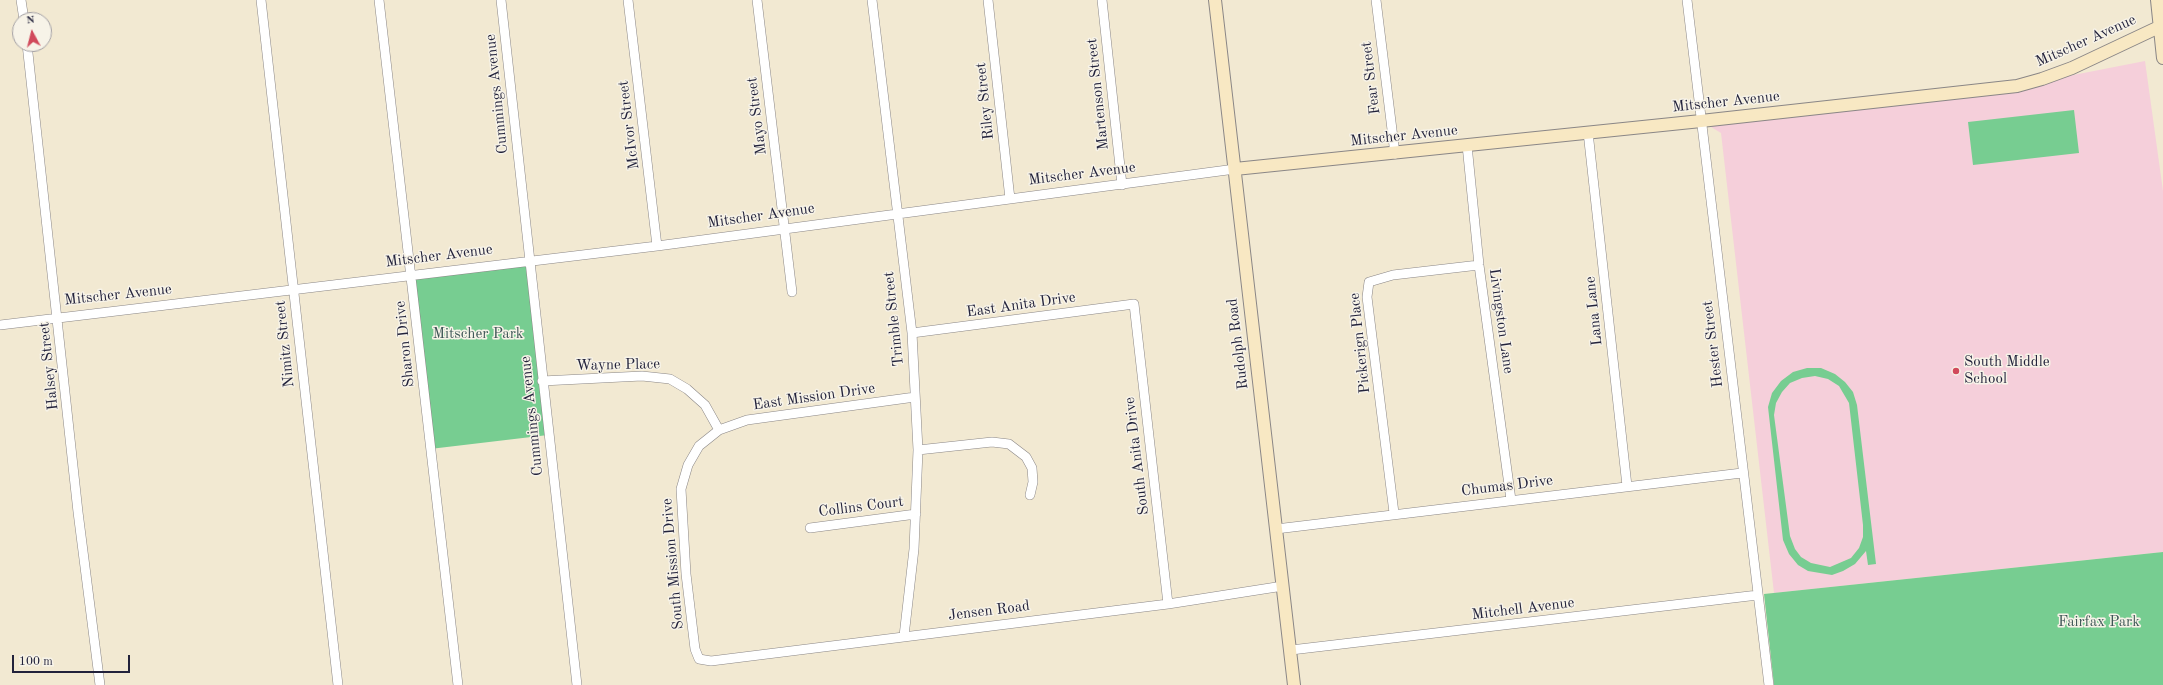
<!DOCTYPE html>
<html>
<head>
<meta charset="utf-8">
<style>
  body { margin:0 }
  #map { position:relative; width:2163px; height:685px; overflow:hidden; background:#f2e9d2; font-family:"Old Standard TT",serif }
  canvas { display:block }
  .north { position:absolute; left:12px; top:12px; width:40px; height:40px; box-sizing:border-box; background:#f7f3e8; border:1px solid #a29fa3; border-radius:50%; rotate:353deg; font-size:11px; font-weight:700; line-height:16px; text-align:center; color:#22223b }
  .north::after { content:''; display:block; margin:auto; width:14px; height:18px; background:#d1495b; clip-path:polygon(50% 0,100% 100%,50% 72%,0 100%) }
  .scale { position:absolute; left:12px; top:655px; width:118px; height:18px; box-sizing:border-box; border:2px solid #22223b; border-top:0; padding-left:5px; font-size:12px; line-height:14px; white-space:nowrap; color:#22223b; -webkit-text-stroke:3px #f7f3e8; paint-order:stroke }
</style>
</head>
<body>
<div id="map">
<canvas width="2163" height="685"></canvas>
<div class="north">N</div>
<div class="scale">100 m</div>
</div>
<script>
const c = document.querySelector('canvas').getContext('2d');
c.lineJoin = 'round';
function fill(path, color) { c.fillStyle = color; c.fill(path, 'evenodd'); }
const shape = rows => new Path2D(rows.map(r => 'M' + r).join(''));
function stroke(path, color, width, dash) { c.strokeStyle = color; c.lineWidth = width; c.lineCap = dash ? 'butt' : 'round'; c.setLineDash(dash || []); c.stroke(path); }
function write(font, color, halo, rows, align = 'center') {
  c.font = font + ' "Old Standard TT",serif'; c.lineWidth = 3; c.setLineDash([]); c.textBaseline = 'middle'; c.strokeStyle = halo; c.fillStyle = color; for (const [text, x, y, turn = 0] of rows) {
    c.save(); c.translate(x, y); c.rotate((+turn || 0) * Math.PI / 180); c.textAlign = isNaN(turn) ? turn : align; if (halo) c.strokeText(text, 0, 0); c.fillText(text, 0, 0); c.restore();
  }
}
const built = shape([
  [2145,61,2163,191,2163,552,1774,593,1721,133,1701,121,2017,86]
]);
const green = shape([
  [2074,110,2079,153,1973,165,1968,122],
  [530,261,548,435,430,449,412,276],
  [1807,368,1821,368,1835,374,1845,382,1853,392,1857,405,1876,564,1868,565,1866,551,1855,564,1843,571,1832,575,1808,571,1798,565,1789,554,1783,540,1768,407,1772,393,1781,381,1793,372],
  [1815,376,1828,379,1839,386,1849,403,1863,525,1863,537,1859,548,1851,558,1830,567,1811,563,1801,557,1795,549,1790,536,1774,415,1776,403,1782,392,1790,383,1802,378],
  [2163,552,2163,685,1774,685,1764,594]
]);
const street = shape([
  [21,0,24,20],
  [261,0,338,685],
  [379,0,458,685],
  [501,0,577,685],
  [628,0,657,246],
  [757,0,792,292],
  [872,0,912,333,918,450,914,549,904,636],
  [988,0,1010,199],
  [1102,0,1122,185],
  [1376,0,1395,154],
  [1687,0,1769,685],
  [27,44,78,512,100,685],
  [1588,132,1627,486],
  [1467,145,1479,265,1511,500],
  [0,325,657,246,1235,169],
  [912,333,1134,304,1168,604],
  [542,381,642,376,670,379,687,389,705,405,719,430],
  [915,397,747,420,719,430,699,446,688,465,681,489,686,574,695,649,699,659,711,661,1168,604,1283,586],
  [918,450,992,442,1009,444,1026,457,1032,468,1033,482,1030,495],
  [1394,513,1367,297,1369,282,1393,275,1479,265],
  [810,528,916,514],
  [1276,529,1742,473],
  [1291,650,1758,595]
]);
const secondary = shape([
  [1215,0,1294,685],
  [2157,0,2163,58],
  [1235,169,1701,121,2017,86,2042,79,2072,68,2159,27]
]);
const markers = [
  [1956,371,4,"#d1495b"]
];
const streetNames = [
  ["Mitscher Avenue",2086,41,-24],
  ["Fear Street",1371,78,-97],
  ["Cummings Avenue",497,94,-96],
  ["Martenson Street",1098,94,-96],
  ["Riley Street",985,101,-96],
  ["Mitscher Avenue",1726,102,-6],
  ["Mayo Street",757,116,-97],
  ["McIvor Street",629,125,-97],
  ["Mitscher Avenue",1404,136,-6],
  ["Mitscher Avenue",1082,174,-7],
  ["Mitscher Avenue",761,216,-8],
  ["Mitscher Avenue",439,256,-7],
  ["Mitscher Avenue",118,295,-6],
  ["East Anita Drive",1021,305,-8],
  ["Lana Lane",1594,311,-96],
  ["Trimble Street",894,319,-96],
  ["Livingston Lane",1501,321,82],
  ["Pickerign Place",1360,343,-96],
  ["Nimitz Street",285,344,-96],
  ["Sharon Drive",405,344,-96],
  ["Rudolph Road",1238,344,-97],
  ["Hester Street",1713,344,-97],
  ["Wayne Place",618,365,-1],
  ["Halsey Street",49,366,-96],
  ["East Mission Drive",814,397,-8],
  ["Cummings Avenue",532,416,-96],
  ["South Anita Drive",1137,456,-97],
  ["Chumas Drive",1507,486,-7],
  ["Collins Court",861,507,-7],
  ["South Mission Drive",673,564,-95],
  ["Mitchell Avenue",1523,609,-7],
  ["Jensen Road",989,611,-7]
];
const parkNames = [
  ["Mitscher Park",478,334],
  ["Fairfax Park",2099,622]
];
const poiNames = [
  ["South Middle",1964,362],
  ["School",1964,379]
];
fill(built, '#f5cfda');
fill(green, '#77cd91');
stroke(street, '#8a8686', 10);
stroke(secondary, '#8a8686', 14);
stroke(street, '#fff', 9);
stroke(secondary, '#f8e8c3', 12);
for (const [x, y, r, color] of markers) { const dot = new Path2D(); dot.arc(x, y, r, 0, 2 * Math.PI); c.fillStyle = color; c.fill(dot); stroke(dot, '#f7f3e8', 1.5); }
write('15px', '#22223b', '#f7f3e8', streetNames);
write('15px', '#3c5555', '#f7f3e8', parkNames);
write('15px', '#22223b', '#f7f3e8', poiNames, 'left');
</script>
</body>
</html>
